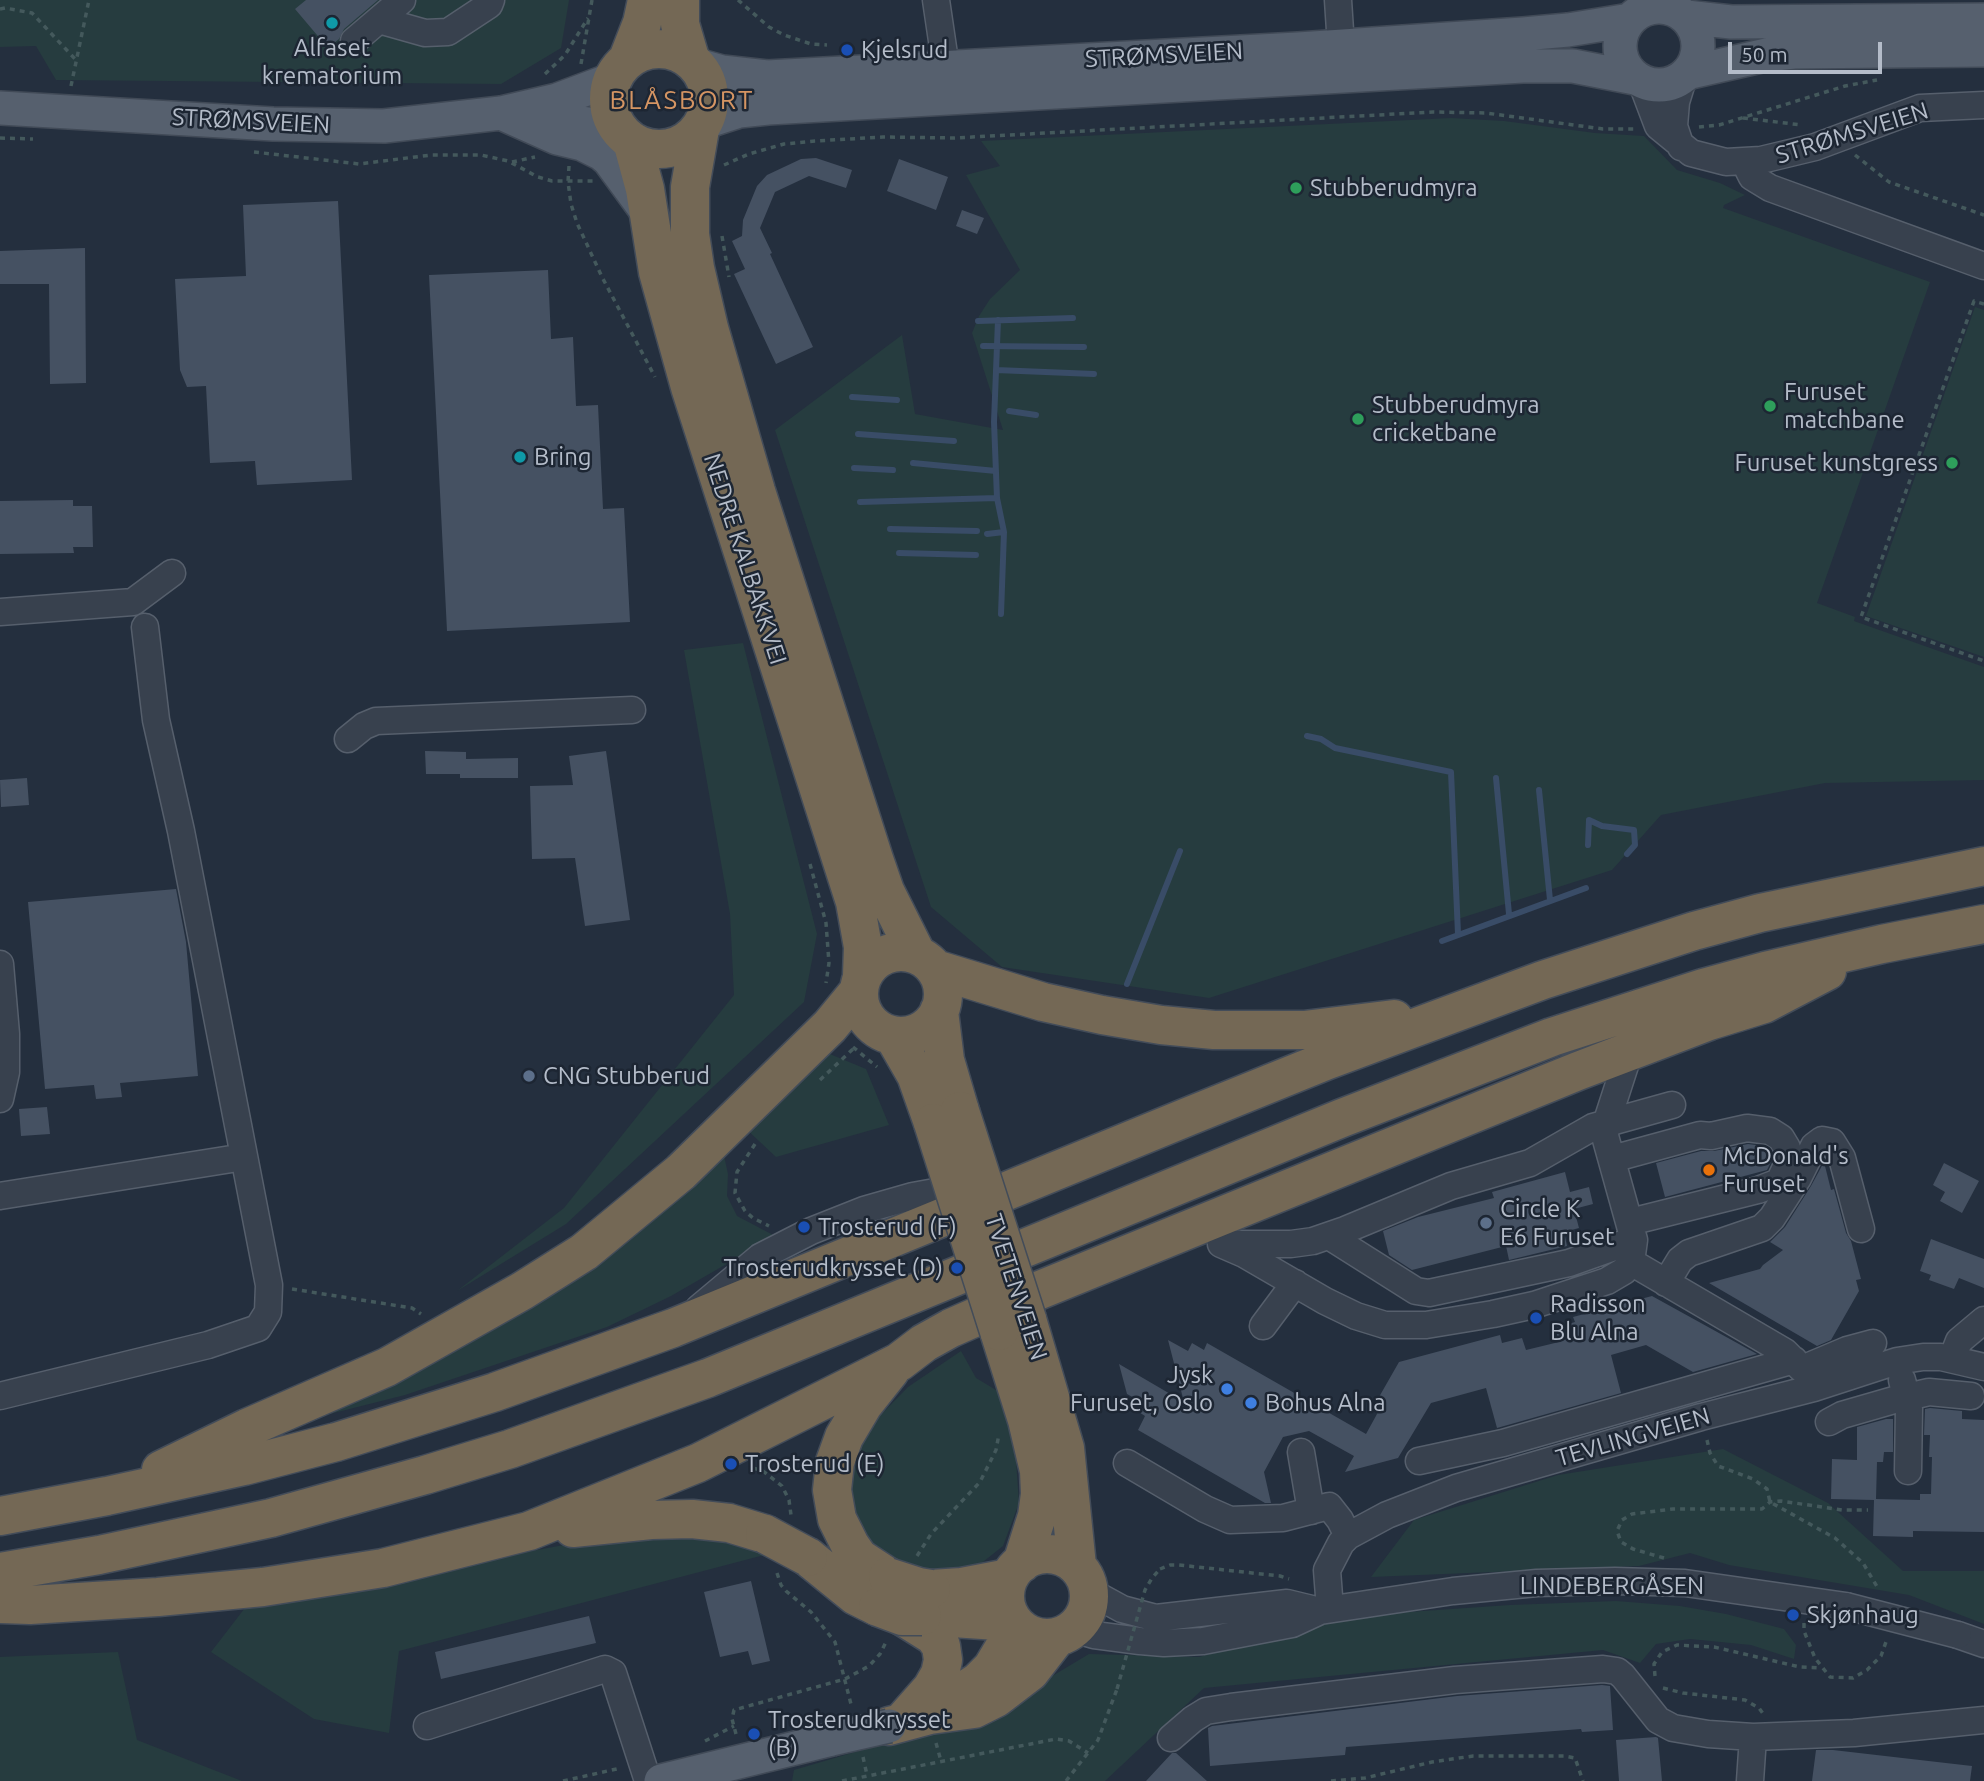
<!DOCTYPE html>
<html>
<head>
<meta charset="utf-8">
<style>
  body { margin:0 }
  #map { position:relative; width:1984px; height:1781px; overflow:hidden; background:#242f3e; font-family:Ubuntu,sans-serif }
  canvas { display:block }
  .scale { position:absolute; left:1728px; top:42px; width:154px; height:32px; box-sizing:border-box; border:4px solid #b4bcc9; border-top:0; padding-left:9px; font-size:21px; line-height:24px; white-space:nowrap; color:#b4bcc9; -webkit-text-stroke:5px #1d2633; paint-order:stroke }
</style>
</head>
<body>
<div id="map">
<canvas width="1984" height="1781"></canvas>
<div class="scale">50 m</div>
</div>
<script>
const c = document.querySelector('canvas').getContext('2d');
c.lineJoin = 'round';
function fill(path, color) { c.fillStyle = color; c.fill(path, 'evenodd'); }
const shape = rows => new Path2D(rows.map(r => 'M' + r).join(''));
function stroke(path, color, width, dash) { c.strokeStyle = color; c.lineWidth = width; c.lineCap = dash ? 'butt' : 'round'; c.setLineDash(dash || []); c.stroke(path); }
function write(font, color, halo, rows, align = 'center') {
  c.font = font + ' Ubuntu,sans-serif'; c.lineWidth = 5; c.setLineDash([]); c.textBaseline = 'middle'; c.strokeStyle = halo; c.fillStyle = color; for (const [text, x, y, turn = 0] of rows) {
    c.save(); c.translate(x, y); c.rotate((+turn || 0) * Math.PI / 180); c.textAlign = isNaN(turn) ? turn : align; if (halo) c.strokeText(text, 0, 0); c.fillText(text, 0, 0); c.restore();
  }
}
const green = shape([
  [0,0,569,0,561,48,501,84,56,80,36,46,0,47],
  [1451,118,1504,121,1595,133,1644,136,1677,170,1720,183,1745,195,1724,205,1723,208,1930,282,1817,603,1855,617,1854,621,1984,667,1984,780,1825,783,1661,815,1612,870,1209,998,1002,967,931,907,775,430,902,335,915,414,1003,430,972,333,979,316,990,299,1020,270,966,175,1000,166,981,141],
  [1975,307,1984,310,1984,657,1866,616],
  [743,643,817,934,804,1002,566,1224,457,1291,564,1208,734,995,730,914,684,650],
  [825,1052,866,1069,889,1125,776,1157,744,1127],
  [721,1142,728,1174,727,1196,737,1216,775,1236,671,1296,607,1327,405,1395,282,1426],
  [961,1351,976,1378,1001,1393,1016,1460,1019,1503,1003,1546,974,1569,935,1574,876,1554,853,1524,849,1486,864,1432,908,1387],
  [1723,1449,1828,1503,1903,1571,1984,1571,1984,1624,1909,1595,1729,1565,1690,1553,1639,1566,1371,1577,1414,1520,1558,1475],
  [628,1533,755,1545,768,1554,399,1651,389,1733,314,1719,211,1652,248,1604],
  [1616,1601,1680,1606,1726,1614,1784,1629,1796,1645,1794,1659,1751,1645,1690,1639,1656,1644,1640,1663,1603,1650,1204,1688,1105,1781,792,1781,794,1770,994,1711,1089,1654,1199,1657,1350,1616,1510,1605],
  [118,1652,137,1740,242,1781,0,1781,0,1657]
]);
const stream = shape([
  [998,320,994,422,997,498,1004,532,1001,614],
  [978,321,1073,318],
  [983,346,1084,347],
  [996,370,1094,374],
  [852,397,897,400],
  [1009,411,1036,415],
  [858,434,954,441],
  [913,463,996,471],
  [854,468,893,470],
  [860,502,997,498],
  [890,529,977,531],
  [987,534,1004,532],
  [899,553,976,555],
  [1307,736,1321,739,1335,748,1451,772,1458,934],
  [1496,778,1509,914],
  [1539,790,1550,900],
  [1588,845,1589,820,1602,826,1634,830,1635,845,1627,854],
  [1442,941,1586,888],
  [1127,984,1180,851]
]);
const building = shape([
  [306,0,378,0,344,29,339,39,328,48,295,9],
  [816,158,852,170,846,188,809,176,775,192,760,228,772,253,770,254,813,347,776,364,734,274,745,269,732,241,742,236,743,220,757,186,767,175,801,159],
  [899,159,948,177,936,210,887,191],
  [338,201,352,480,257,485,255,461,210,463,206,386,187,387,180,370,175,279,246,276,243,205],
  [962,210,984,218,977,234,956,226],
  [85,248,86,383,50,384,49,284,0,284,0,251],
  [548,270,551,339,573,337,576,406,598,405,603,509,624,508,630,622,447,631,429,275],
  [73,500,73,506,92,506,93,547,73,547,74,553,0,554,0,501],
  [425,751,466,752,466,759,518,758,518,778,460,778,460,774,426,774],
  [606,751,630,920,585,926,575,858,532,859,530,786,573,785,569,756],
  [27,778,29,805,1,807,0,780],
  [176,889,186,942,198,1076,120,1083,122,1097,96,1099,94,1085,45,1089,28,902],
  [47,1107,50,1134,21,1136,19,1109],
  [1748,1144,1764,1146,1769,1149,1772,1160,1767,1170,1665,1197,1656,1163,1701,1151,1714,1151],
  [1824,1162,1831,1190,1834,1189,1846,1233,1851,1241,1861,1279,1856,1280,1859,1291,1831,1340,1817,1346,1709,1283,1760,1269,1763,1265,1783,1250,1770,1242,1785,1227,1811,1186],
  [1944,1163,1979,1181,1962,1213,1940,1201,1945,1192,1933,1185],
  [1565,1172,1570,1192,1589,1187,1593,1204,1574,1209,1579,1228,1564,1232,1567,1246,1509,1260,1506,1246,1412,1270,1389,1255,1383,1231,1418,1217,1494,1198,1492,1192],
  [1931,1239,1984,1259,1984,1288,1959,1278,1954,1289,1929,1280,1931,1275,1920,1271],
  [1652,1296,1757,1354,1693,1372,1646,1345,1611,1355,1621,1393,1497,1428,1486,1388,1431,1403,1398,1458,1345,1472,1354,1456,1309,1431,1283,1437,1264,1472,1271,1503,1265,1503,1138,1430,1145,1416,1131,1407,1136,1399,1127,1394,1119,1364,1184,1402,1168,1340,1188,1351,1192,1343,1204,1350,1207,1343,1366,1434,1377,1414,1375,1404,1399,1362,1500,1335,1502,1343,1522,1338,1526,1350,1559,1342,1555,1328,1575,1322,1573,1317],
  [1930,1408,1962,1411,1962,1419,1984,1420,1984,1532,1913,1531,1913,1537,1873,1536,1874,1500,1831,1499,1832,1459,1857,1460,1857,1427,1886,1419,1893,1419,1893,1452,1884,1452,1883,1462,1877,1462,1876,1499,1920,1500,1920,1494,1931,1494,1932,1457,1929,1457,1930,1435,1924,1435,1925,1409],
  [751,1581,770,1661,752,1665,748,1651,720,1657,704,1592],
  [589,1616,596,1643,441,1679,435,1652],
  [1602,1685,1610,1686,1613,1730,1582,1732,1581,1729,1346,1747,1345,1755,1210,1766,1208,1728,1212,1726,1457,1696],
  [1656,1737,1658,1738,1662,1781,1619,1781,1616,1740],
  [1816,1750,1833,1750,1972,1766,1970,1781,1812,1781],
  [1172,1753,1176,1753,1207,1781,1146,1781]
]);
const path = shape([
  [738,0,769,27,784,35,811,44,827,45],
  [0,9,5,8,32,13,76,60],
  [581,64,592,0],
  [545,74,565,55,588,18],
  [71,86,89,0],
  [1743,118,1802,125],
  [1699,127,1719,125,1845,86,1877,80],
  [0,138,33,139],
  [254,152,359,164,431,155,481,155,508,161,538,177,552,181,593,181],
  [1855,155,1889,182,1984,215],
  [512,162,535,157],
  [724,165,749,154,784,144,815,141,883,137,954,138,1433,112,1486,113,1603,129,1635,129],
  [569,166,568,182,571,204,577,223,602,277,655,377],
  [722,236,729,277],
  [1984,304,1974,301,1861,617,1984,661],
  [810,864,826,923,829,963,826,983],
  [853,1047,877,1067],
  [820,1080,854,1048],
  [755,1144,737,1172,735,1193,745,1211,753,1218,769,1226],
  [292,1289,412,1308,421,1314],
  [1707,1440,1710,1453,1718,1466,1753,1479,1767,1489,1770,1502,1835,1538,1863,1563,1879,1590],
  [753,1468,763,1471,782,1486,789,1500,791,1515],
  [917,1556,931,1534,980,1482,996,1450,999,1434],
  [1664,1558,1633,1549,1621,1542,1617,1531,1622,1520,1632,1514,1673,1509,1762,1509,1770,1502,1781,1501,1842,1510,1868,1510],
  [1160,1569,1170,1565,1179,1565,1280,1576,1289,1579],
  [777,1573,781,1585,786,1591,811,1612,835,1642,852,1708],
  [1804,1623,1804,1631,1815,1658,1830,1677,1853,1678,1867,1670,1881,1656,1887,1639],
  [1655,1676,1654,1664,1662,1652,1677,1645,1714,1647,1800,1667,1821,1668],
  [1663,1688,1683,1693,1745,1700,1759,1708,1764,1715],
  [736,1734,732,1719,734,1710,845,1679,869,1666,880,1654,886,1642],
  [705,1741,734,1726],
  [936,1743,941,1761],
  [863,1757,867,1775],
  [563,1781,621,1768],
  [842,1781,1056,1739,1069,1741,1088,1753],
  [1066,1781,1098,1740,1117,1689],
  [1331,1781,1365,1778,1432,1762,1473,1756,1564,1756,1575,1758,1583,1781]
]);
const minor = shape([
  [936,0,946,68],
  [1338,0,1341,46],
  [1669,0,1673,9],
  [379,20,425,33,448,32,489,5,491,0],
  [354,41,402,0],
  [1641,81,1658,126,1691,153,1726,162,1761,160,1815,147,1920,108,1984,105],
  [1681,147,1674,126,1676,102,1684,76],
  [1744,161,1752,177,1770,188,1984,266],
  [0,612,133,602,172,573],
  [348,739,364,726,376,721,632,710],
  [0,964,6,1034,6,1072,0,1099],
  [1612,1159,1700,1135,1711,1136,1747,1128,1770,1131,1781,1138,1787,1148,1788,1163,1779,1182,1758,1190,1630,1222],
  [0,1196,244,1157],
  [1329,1236,1416,1291,1429,1293,1569,1263,1634,1240],
  [1221,1244,1244,1254,1325,1301,1356,1316,1385,1325,1426,1325,1493,1314,1534,1305,1607,1281,1624,1271,1631,1262,1634,1240,1605,1136,1606,1124,1630,1050],
  [1232,1244,1291,1244,1313,1241,1345,1230,1451,1186,1530,1163,1593,1127,1672,1105],
  [1631,1262,1785,1352,1801,1368],
  [1666,1283,1680,1260,1689,1253,1762,1228,1772,1218,1798,1178,1814,1146,1822,1140,1832,1142,1842,1158,1861,1229],
  [699,1308,760,1257,811,1231,864,1210,913,1196,968,1186],
  [1263,1326,1295,1283],
  [1952,1359,1959,1341,1984,1320],
  [1802,1369,1847,1350,1873,1343],
  [1902,1380,1909,1408,1908,1471],
  [0,1396,208,1345,258,1328,268,1312,269,1285,181,831,156,720,145,627],
  [1829,1422,1842,1415,1894,1400,1929,1392,1971,1396],
  [1301,1452,1311,1511],
  [1419,1461,1503,1443,1794,1360],
  [1127,1463,1205,1509,1230,1520,1283,1518,1329,1506,1340,1520,1348,1536],
  [1089,1591,1122,1609,1156,1618,1287,1603,1320,1611],
  [1330,1609,1327,1570,1341,1543,1348,1536,1387,1515,1456,1488,1701,1417,1814,1388,1897,1361,1923,1357,1941,1357,1984,1367],
  [1073,1629,1094,1635,1140,1641,1164,1643,1203,1641,1292,1624,1320,1611,1453,1591,1537,1583,1615,1581,1685,1583,1846,1606],
  [1958,1635,1984,1644],
  [427,1726,605,1669,613,1673,648,1781],
  [1171,1738,1193,1719,1206,1711,1231,1707,1455,1680,1603,1669,1617,1671,1623,1676,1658,1720,1673,1728,1708,1734,1753,1737,1854,1733,1984,1720],
  [1750,1781,1753,1737]
]);
const major = shape([
  '1620 46a39 39 0 1 1 78 0a39 39 0 1 1-78 0Z',
  [1686,17,1731,22,1984,20],
  [697,65,722,72,767,77,1298,49,1523,34,1568,30,1630,20],
  [1687,73,1766,55,1794,52,1984,50],
  [0,108,273,124,384,126,501,113,557,100,613,79],
  [501,113,557,138,582,144,602,154,609,160,650,216],
  [556,119,601,126,622,133],
  [705,122,739,111,768,108,1523,66,1573,66,1635,78],
  [661,1781,832,1739]
]);
const highway = shape([
  [680,0,680,24,690,58],
  '609 99a50 50 0 1 1 100 0a50 50 0 1 1-100 0Z',
  [628,59,642,23,647,0],
  [700,129,690,187,690,234,695,268,709,328,756,491,874,859,885,891,917,955],
  [632,141,645,189,658,272,690,387,855,902,863,947,862,975],
  '859 994a42 42 0 1 1 84 0a42 42 0 1 1-84 0Z',
  [935,969,1043,1002,1102,1015,1161,1025,1214,1030,1304,1030,1394,1019],
  [939,1011,945,1060,960,1111],
  [893,1035,916,1075,933,1123],
  [1027,1319,1065,1448,1077,1566],
  [999,1331,1027,1420,1039,1471,1040,1494,1037,1516,1022,1563],
  [161,1470,247,1428,387,1367,522,1291,584,1252,681,1172,830,1026,858,992],
  [0,1516,107,1496,244,1466,336,1442,495,1392,673,1328,1192,1115,1328,1060,1543,980,1694,931,1760,913,1984,866],
  [573,1528,651,1520,692,1519,729,1523,765,1534],
  '1005 1596a42 42 0 1 1 84 0a42 42 0 1 1-84 0Z',
  [808,1557,856,1596,878,1607],
  [0,1572,99,1555,271,1518,425,1475,510,1449,708,1378,1342,1118,1552,1037,1703,988,1765,971,1882,944,1984,924],
  [888,1577,859,1558,850,1545,837,1519,832,1490,835,1462,844,1437,863,1405,890,1371],
  [931,1589,962,1587,1009,1578],
  [0,1604,30,1605,158,1597,263,1587,383,1568,529,1531,698,1463,899,1362,924,1343,951,1328,1003,1305,1578,1071,1709,1021,1764,1004,1827,971],
  [922,1616,1013,1622],
  [952,1699,979,1681,992,1668,1017,1626],
  [902,1722,932,1688,940,1674,943,1660,941,1646,934,1636,902,1616],
  [889,1726,930,1715,974,1709,996,1698,1030,1672,1057,1637]
]);
const pathBridge = shape([
  [1117,1689,1145,1590,1152,1578,1160,1569]
]);
const minorBridge = shape([
  [1846,1606,1958,1635]
]);
const majorBridge = shape([
  [832,1739,889,1726]
]);
const highwayBridge = shape([
  [960,1111,1027,1319],
  [933,1123,999,1331],
  [765,1534,808,1557],
  [888,1577,919,1587,931,1589],
  [878,1607,902,1616,922,1616]
]);
const markers = [
  [332,23,7,"#0f9aa8"],
  [847,50,7,"#1a4fb4"],
  [1296,188,7,"#2e9e5b"],
  [1770,406,7,"#2e9e5b"],
  [1358,419,7,"#2e9e5b"],
  [520,457,7,"#0f9aa8"],
  [1952,463,7,"#2e9e5b"],
  [529,1076,7,"#5c6f8a"],
  [1709,1170,7,"#e8710a"],
  [1486,1223,7,"#5c6f8a"],
  [804,1227,7,"#1a4fb4"],
  [957,1268,7,"#1a4fb4"],
  [1536,1318,7,"#1a4fb4"],
  [1227,1389,7,"#3f7fe0"],
  [1251,1403,7,"#3f7fe0"],
  [731,1464,7,"#1a4fb4"],
  [1793,1615,7,"#1a4fb4"],
  [754,1734,7,"#1a4fb4"]
];
const poiNames = [
  ["Alfaset",332,48,"center"],
  ["krematorium",332,76,"center"],
  ["Kjelsrud",861,50],
  ["Stubberudmyra",1310,188],
  ["Furuset",1784,392],
  ["matchbane",1784,420],
  ["Stubberudmyra",1372,405],
  ["cricketbane",1372,433],
  ["Bring",534,457],
  ["Furuset kunstgress",1938,463,"right"],
  ["CNG Stubberud",543,1076],
  ["McDonald's",1723,1156],
  ["Furuset",1723,1184],
  ["Circle K",1500,1209],
  ["E6 Furuset",1500,1237],
  ["Trosterud (F)",818,1227],
  ["Trosterudkrysset (D)",943,1268,"right"],
  ["Radisson",1550,1304],
  ["Blu Alna",1550,1332],
  ["Jysk",1213,1375,"right"],
  ["Furuset, Oslo",1213,1403,"right"],
  ["Bohus Alna",1265,1403],
  ["Trosterud (E)",745,1464],
  ["Skjønhaug",1807,1615],
  ["Trosterudkrysset",768,1720],
  ["(B)",768,1748]
];
const streetNames = [
  ["STRØMSVEIEN",1164,55,-3],
  ["STRØMSVEIEN",251,121,3],
  ["STRØMSVEIEN",1852,133,-17],
  ["NEDRE KALBAKKVEI",745,559,72],
  ["TVETENVEIEN",1016,1287,72],
  ["TEVLINGVEIEN",1633,1437,-16],
  ["LINDEBERGÅSEN",1612,1586]
];
const neighbourhoodNames = [
  ["BLÅSBORT",682,100]
];
fill(green, '#263c3f');
stroke(stream, '#394c67', 6);
fill(building, '#455162');
stroke(minor, '#565f6c', 29);
stroke(major, '#414a57', 36);
stroke(highway, '#434c59', 41);
stroke(path, '#44595c', 3.5, [5, 5]);
stroke(minor, '#38414e', 26);
stroke(major, '#56606e', 33);
stroke(highway, '#746855', 38);
stroke(minorBridge, '#565f6c', 29, []);
stroke(majorBridge, '#414a57', 36, []);
stroke(highwayBridge, '#434c59', 41, []);
stroke(pathBridge, '#44595c', 3.5, [5, 5]);
stroke(minorBridge, '#38414e', 26);
stroke(majorBridge, '#56606e', 33);
stroke(highwayBridge, '#746855', 38);
for (const [x, y, r, color] of markers) { const dot = new Path2D(); dot.arc(x, y, r, 0, 2 * Math.PI); c.fillStyle = color; c.fill(dot); stroke(dot, '#1d2633', 2.5); }
write('24px', '#b4bcc9', '#1d2633', poiNames, 'left');
write('24px', '#b4bcc9', '#1d2633', streetNames);
c.letterSpacing = '2px';
write('26px', '#d59563', '#1d2633', neighbourhoodNames);
c.letterSpacing = '0px';
</script>
</body>
</html>
